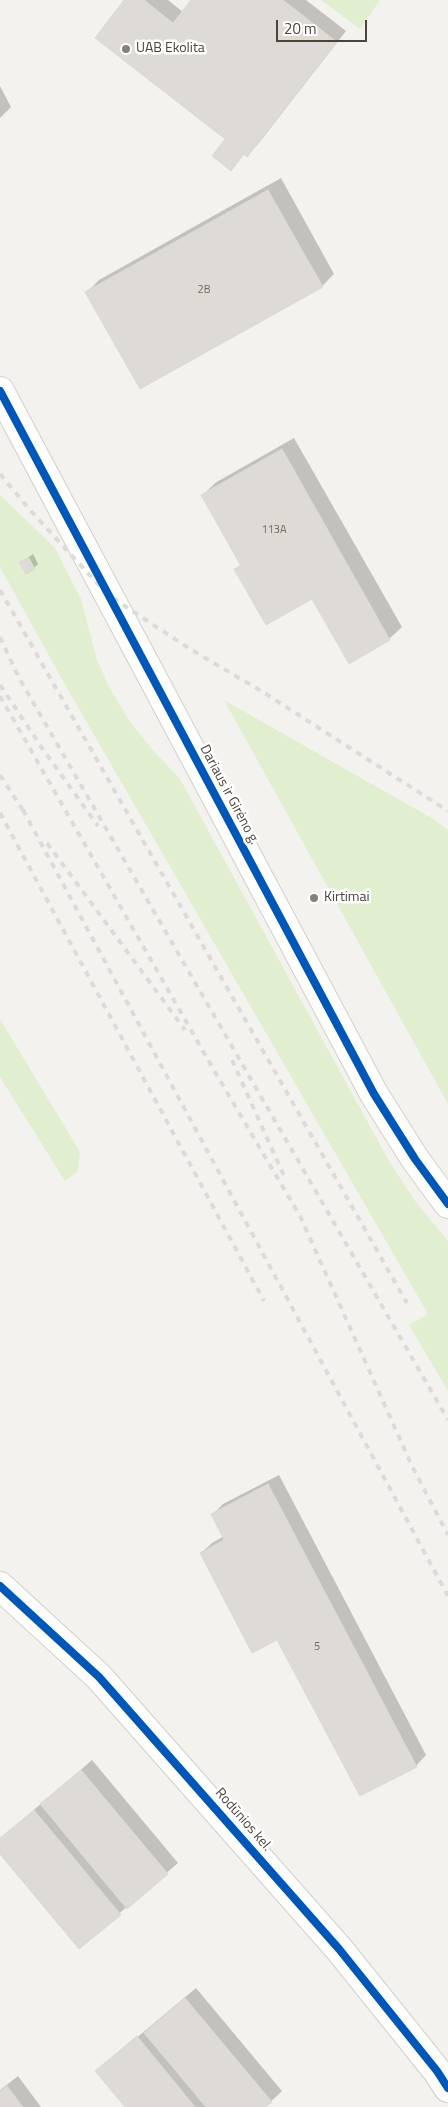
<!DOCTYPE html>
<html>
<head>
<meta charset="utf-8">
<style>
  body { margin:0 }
  #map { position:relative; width:448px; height:2107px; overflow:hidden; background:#f4f2ee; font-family:"Titillium Web",sans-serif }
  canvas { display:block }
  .scale { position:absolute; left:276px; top:20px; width:91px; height:22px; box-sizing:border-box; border:2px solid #4b4439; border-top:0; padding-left:6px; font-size:15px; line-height:18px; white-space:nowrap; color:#4b4439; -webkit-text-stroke:4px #fff; paint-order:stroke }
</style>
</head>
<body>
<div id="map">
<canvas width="448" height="2107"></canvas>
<div class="scale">20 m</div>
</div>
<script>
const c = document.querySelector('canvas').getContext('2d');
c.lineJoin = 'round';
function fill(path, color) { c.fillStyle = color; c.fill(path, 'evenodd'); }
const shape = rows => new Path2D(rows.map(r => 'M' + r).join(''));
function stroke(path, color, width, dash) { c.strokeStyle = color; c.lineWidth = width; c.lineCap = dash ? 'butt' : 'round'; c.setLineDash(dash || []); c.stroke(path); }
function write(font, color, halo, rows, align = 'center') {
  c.font = font + ' "Titillium Web",sans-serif'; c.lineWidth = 5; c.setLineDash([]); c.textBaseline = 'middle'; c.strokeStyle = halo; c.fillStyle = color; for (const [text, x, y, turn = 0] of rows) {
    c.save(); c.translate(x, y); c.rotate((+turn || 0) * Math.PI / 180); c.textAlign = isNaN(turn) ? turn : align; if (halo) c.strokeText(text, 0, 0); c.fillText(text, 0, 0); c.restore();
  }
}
const green = shape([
  [321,0,380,0,360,29],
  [0,495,55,548,81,599,97,660,109,687,130,722,151,748,180,779,389,1161,415,1201,448,1241,448,1391,409,1325,428,1314,63,681,0,567],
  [224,700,435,820,448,830,448,1104],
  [0,1019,80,1152,78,1171,65,1181,0,1077]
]);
const shadow = shape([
  [126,0,168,0,183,12,193,0,306,0,346,31,258,144,247,155,245,153,230,169,227,139],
  [0,86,11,107,0,118],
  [281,178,334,274,322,286,87,292,99,280],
  [294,438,402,627,389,639,312,597,235,570,241,564,203,495,215,483],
  [33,554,38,564,34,568,21,563],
  [279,1475,426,1755,416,1766,278,1638,201,1553,212,1543,224,1536,212,1515,223,1504],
  [92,1760,178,1863,80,1947,0,1852,0,1839],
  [196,1988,282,2091,265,2107,126,2107,97,2071],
  [18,2076,41,2107,0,2107,0,2090]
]);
const building = shape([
  [124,0,144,0,173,23,191,0,283,0,337,42,247,157,244,154,231,171,212,156,225,139,95,38,124,0],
  [268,190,323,287,140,389,85,292,268,190],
  [282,449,390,640,349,664,312,599,266,625,234,569,241,566,201,495,282,449],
  [29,558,35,569,26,574,19,562,29,558],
  [268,1484,417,1767,360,1796,277,1640,252,1653,200,1553,224,1540,211,1514,268,1484],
  [81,1770,168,1874,127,1909,40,1804,81,1770],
  [34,1810,121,1915,79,1949,0,1854,0,1838,34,1810],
  [185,1998,272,2102,266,2107,206,2107,144,2033,185,1998],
  [137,2036,195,2107,125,2107,95,2071,137,2036],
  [7,2086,23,2107,0,2107,0,2091,7,2086]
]);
const minor = shape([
  [0,391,374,1094,415,1159,448,1204],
  [0,1586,99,1677,339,1949,437,2071,448,2088]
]);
const rail = shape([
  [0,474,30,510,108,595,190,649,263,692,448,811],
  [0,590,407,1303],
  [0,637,19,678,448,1420],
  [0,685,42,748,98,826],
  [0,696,215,1072,300,1216,412,1466,448,1535],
  [0,775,26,815],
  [23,810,448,1596],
  [0,813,264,1301],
  [47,843,185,1030],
  [232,1060,284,1176]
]);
const cycleway = shape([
  [0,391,374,1094,415,1159,448,1204],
  [0,1586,99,1677,339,1949,437,2071,448,2088]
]);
const markers = [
  [126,49,5,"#868178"],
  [314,898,5,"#868178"]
];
const numberNames = [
  ["2B",204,290],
  ["113A",274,530],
  ["5",317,1647]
];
const poiNames = [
  ["UAB Ekolita",136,49],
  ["Kirtimai",324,898]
];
const streetNames = [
  ["Dariaus ir Girėno g.",229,795,62],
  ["Rodūnios kel.",243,1820,49]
];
fill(green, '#e1eecf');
fill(shadow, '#0003');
fill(building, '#dedbd6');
stroke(building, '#dcd9d4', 1);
stroke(minor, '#d2d0cb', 30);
stroke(minor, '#fdfdfc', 28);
stroke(rail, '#dbdbda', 4, [6, 6]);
stroke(cycleway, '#0057b8', 8);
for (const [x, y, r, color] of markers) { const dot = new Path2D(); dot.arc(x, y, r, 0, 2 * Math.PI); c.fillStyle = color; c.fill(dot); stroke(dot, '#fff', 2); }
write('11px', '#706a61', null, numberNames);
write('14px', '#4b4439', '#fff', poiNames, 'left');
write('14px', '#4b4439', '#fff', streetNames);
</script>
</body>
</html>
